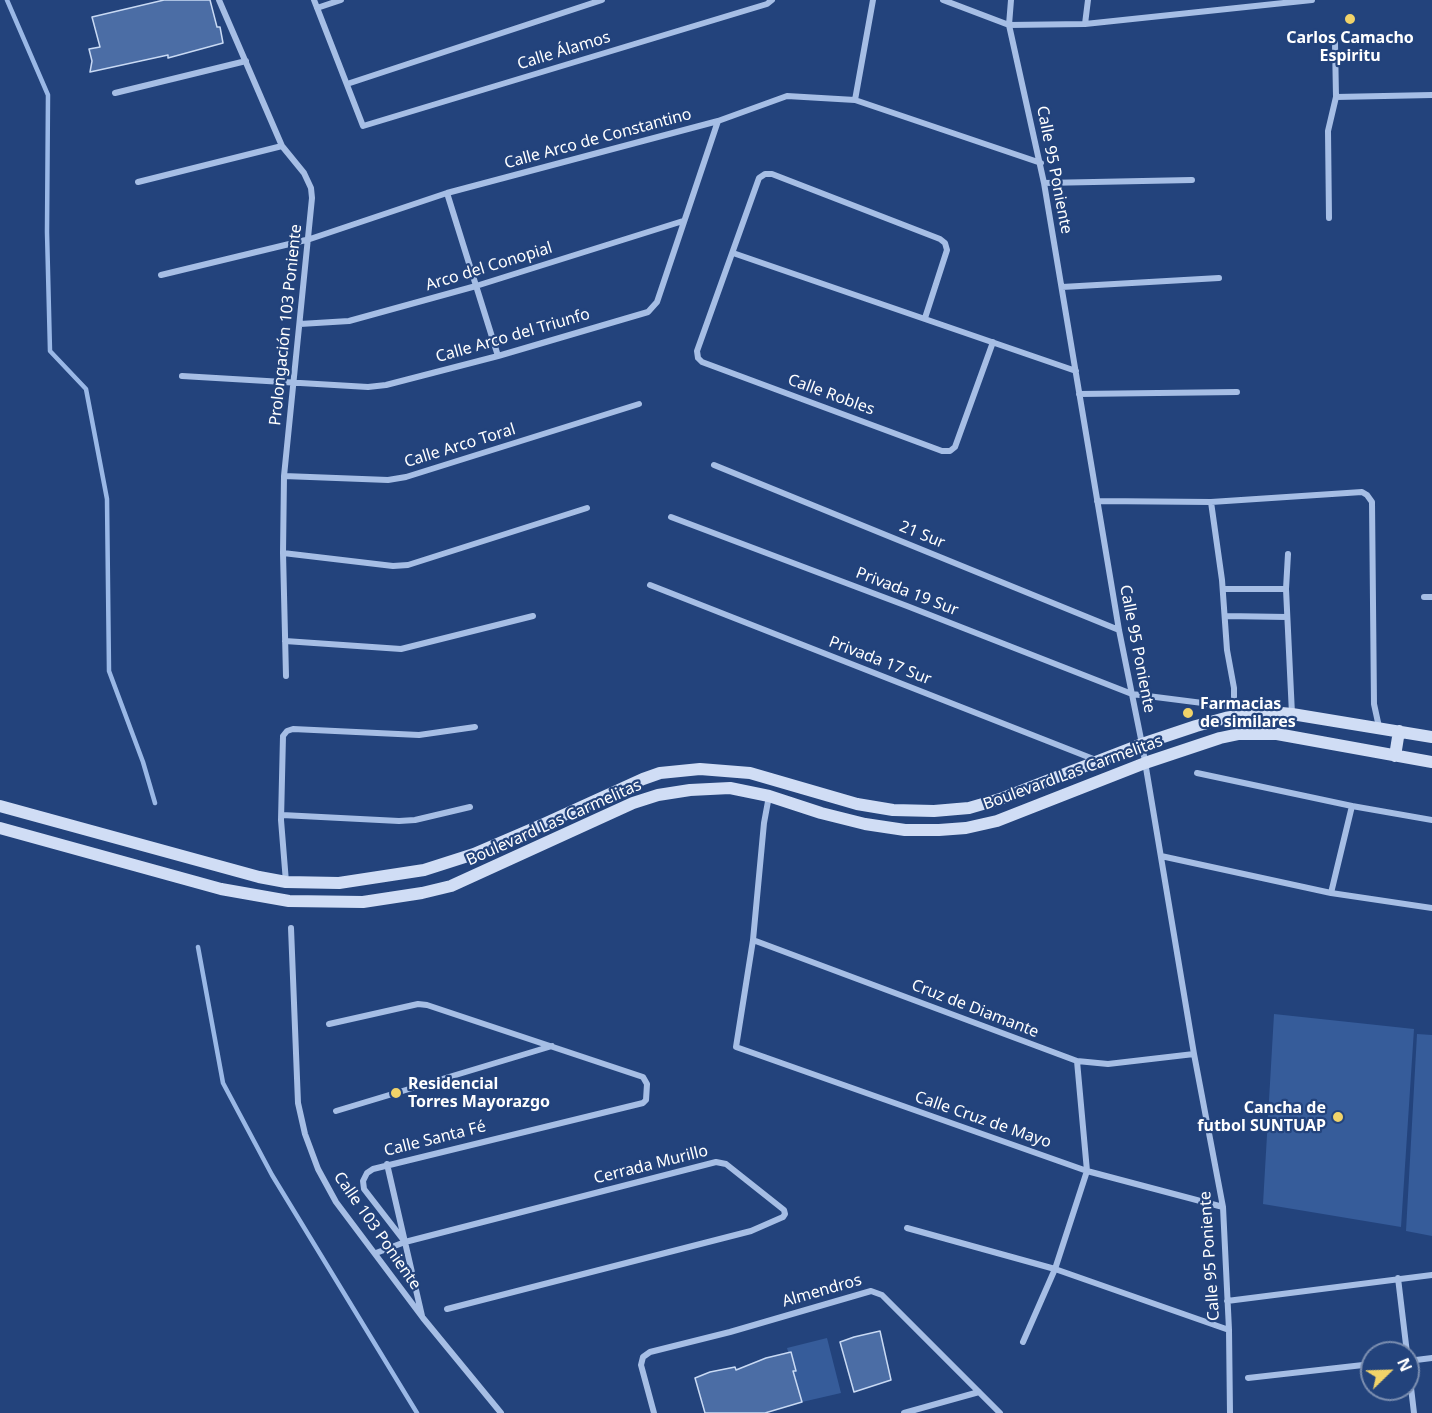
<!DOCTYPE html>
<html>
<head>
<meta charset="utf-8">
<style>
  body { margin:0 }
  #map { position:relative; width:1432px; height:1413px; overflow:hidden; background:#23437c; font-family:"Noto Sans",sans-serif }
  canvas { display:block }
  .north { position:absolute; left:1360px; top:1341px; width:60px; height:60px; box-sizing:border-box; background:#23437c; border:2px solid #7b8eb0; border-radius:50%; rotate:67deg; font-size:16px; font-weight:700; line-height:24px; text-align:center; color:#fff }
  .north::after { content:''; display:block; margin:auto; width:21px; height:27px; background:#f1d369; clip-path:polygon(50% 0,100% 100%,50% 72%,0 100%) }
</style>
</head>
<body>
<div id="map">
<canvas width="1432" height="1413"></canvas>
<div class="north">N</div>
</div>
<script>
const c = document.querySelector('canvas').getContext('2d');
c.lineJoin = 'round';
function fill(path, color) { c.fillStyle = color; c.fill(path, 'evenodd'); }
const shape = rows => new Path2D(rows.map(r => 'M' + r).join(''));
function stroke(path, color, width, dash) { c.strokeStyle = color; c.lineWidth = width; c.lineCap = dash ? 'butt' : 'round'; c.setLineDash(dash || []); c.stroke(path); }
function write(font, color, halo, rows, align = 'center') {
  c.font = font + ' "Noto Sans",sans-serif'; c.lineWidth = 4.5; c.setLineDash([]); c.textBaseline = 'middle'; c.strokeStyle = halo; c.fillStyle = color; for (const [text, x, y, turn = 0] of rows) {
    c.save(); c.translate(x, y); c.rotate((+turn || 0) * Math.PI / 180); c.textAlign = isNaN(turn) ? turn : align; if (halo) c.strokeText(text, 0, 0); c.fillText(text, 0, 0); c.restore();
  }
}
const green = shape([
  [1274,1014,1414,1029,1401,1227,1263,1204],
  [1417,1034,1432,1035,1432,1236,1406,1231],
  [827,1338,841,1393,802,1402,787,1348]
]);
const stream = shape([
  [7,0,48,95,47,232,50,351,86,389,107,499,109,671,143,762,155,803],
  [198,947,223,1083,272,1175,417,1413]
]);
const building = shape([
  [164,0,210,0,217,27,220,27,223,43,168,58,168,55,90,72,92,61,89,49,100,47,92,17,164,0],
  [880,1331,891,1380,854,1392,840,1342,854,1337,880,1331],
  [791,1352,796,1371,793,1371,802,1402,765,1413,705,1413,695,1378,710,1372,735,1367,736,1370,766,1358,791,1352]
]);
const street = shape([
  [219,0,282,146,304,173,311,188,312,198,284,476,283,553,286,676],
  [314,0,363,126,767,4,772,0],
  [943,0,1009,25,1085,24,1312,0],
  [1011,0,1009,25,1044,183,1119,630,1142,744,1194,1054,1223,1207,1229,1330,1230,1413],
  [317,8,341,0],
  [1085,24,1088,0],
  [347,84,602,0],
  [115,93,246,61],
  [1336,97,1432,95],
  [855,100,873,0],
  [138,182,282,146],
  [1044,183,1192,180],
  [447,193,498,356],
  [1329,218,1328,131,1336,97,1335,43],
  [733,253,1076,371],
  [161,275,310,239,447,193,718,121,787,96,855,100,1041,163],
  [1062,287,1219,278],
  [925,318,947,250,945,243,940,239,772,174,765,174,759,178,697,351,698,358,702,362,942,451,950,451,955,447,993,342],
  [300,324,349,321,476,286,683,221],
  [182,376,368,387,386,385,498,356,648,312,657,302,718,121],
  [1079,394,1237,392],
  [714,465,1119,630],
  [284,476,388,480,406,477,639,404],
  [1097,501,1211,502,1362,492,1367,495,1372,502,1374,704,1379,727],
  [1211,502,1222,580,1227,650,1234,688,1234,707],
  [671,517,907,606,1132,694,1234,707,1240,714],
  [283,553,393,566,408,565,587,508],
  [1288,554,1286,589,1292,714],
  [650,585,1096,760],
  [1223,589,1286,589],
  [1424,597,1432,597],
  [1225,616,1287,617],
  [285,641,401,649,533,616],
  [1197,773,1352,806,1432,820],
  [769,796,764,823,753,940,736,1047,1087,1171,1223,1207],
  [282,815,399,821,415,820,470,807],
  [1161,856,1331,893,1432,908],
  [286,882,281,820,283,736,287,731,293,729,419,735,475,727],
  [1331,893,1352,806],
  [291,928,298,1103,305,1134,318,1169,336,1202,423,1318,501,1413],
  [753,940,1077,1061,1108,1064,1194,1054],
  [329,1024,418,1004,427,1005,643,1077,647,1084,646,1100,643,1103,373,1169,367,1173,363,1181,364,1189,405,1242],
  [336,1111,552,1046],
  [387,1164,422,1316],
  [907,1228,1055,1269,1229,1330],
  [376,1253,405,1242,716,1162,726,1164,784,1210,785,1214,783,1217,751,1231,447,1309],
  [1398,1278,1407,1353],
  [1227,1301,1432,1275],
  [1023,1342,1055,1269,1087,1171,1077,1061],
  [1408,1361,1432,1358],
  [1408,1362,1414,1413],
  [1248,1378,1372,1364],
  [654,1413,641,1365,643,1357,650,1352,730,1332,871,1291,882,1295,1000,1413],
  [904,1413,979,1392]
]);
const secondary = shape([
  [1395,756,1399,731],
  [0,806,259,877,286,882,339,883,424,870,474,854,544,824,643,779,660,773,700,769,750,773,857,804,893,810,934,811,969,808,1000,799,1142,744,1196,726,1240,714,1271,712,1292,714,1432,737],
  [0,828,221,889,289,901,363,902,422,893,451,886,633,803,658,795,690,790,730,788,769,796,821,813,865,824,905,830,939,830,966,828,997,821,1145,763,1220,738,1239,734,1277,734,1432,762]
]);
const markers = [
  [1350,19,6,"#f1d369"],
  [1188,713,6,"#f1d369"],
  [396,1093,6,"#f1d369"],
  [1338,1117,6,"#f1d369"]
];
const poiNames = [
  ["Carlos Camacho",1350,38,"center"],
  ["Espiritu",1350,56,"center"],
  ["Farmacias",1200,704],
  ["de similares",1200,722],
  ["Residencial",408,1084],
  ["Torres Mayorazgo",408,1102],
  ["Cancha de",1326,1108,"right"],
  ["futbol SUNTUAP",1326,1126,"right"]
];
const streetNames = [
  ["Calle Álamos",564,51,-17],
  ["Calle Arco de Constantino",598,139,-15],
  ["Calle 95 Poniente",1054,170,79],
  ["Arco del Conopial",489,267,-17],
  ["Prolongación 103 Poniente",286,325,-84],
  ["Calle Arco del Triunfo",513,336,-16],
  ["Calle Robles",831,395,20],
  ["Calle Arco Toral",460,446,-17],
  ["21 Sur",922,535,22],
  ["Privada 19 Sur",907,592,21],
  ["Calle 95 Poniente",1137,649,79],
  ["Privada 17 Sur",880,661,21],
  ["Boulevard Las Carmelitas",1073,773,-20],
  ["Boulevard Las Carmelitas",554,823,-24],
  ["Cruz de Diamante",975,1009,21],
  ["Calle Cruz de Mayo",983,1120,19],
  ["Calle Santa Fé",435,1139,-14],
  ["Cerrada Murillo",651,1165,-14],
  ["Calle 103 Poniente",377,1231,55],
  ["Calle 95 Poniente",1210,1256,-94],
  ["Almendros",822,1291,-16]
];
fill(green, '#365c9a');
stroke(stream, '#9ab8e6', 4.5);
fill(building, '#4b6da5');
stroke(building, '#c9daf4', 1.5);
stroke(street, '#a6bee5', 6);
stroke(secondary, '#d0ddf5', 12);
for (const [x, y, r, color] of markers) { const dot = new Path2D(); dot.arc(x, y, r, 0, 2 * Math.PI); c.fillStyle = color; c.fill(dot); stroke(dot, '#23437c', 2); }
write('bold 16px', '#fff', '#23437c', poiNames, 'left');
write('16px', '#fff', '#23437c', streetNames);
</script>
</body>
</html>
